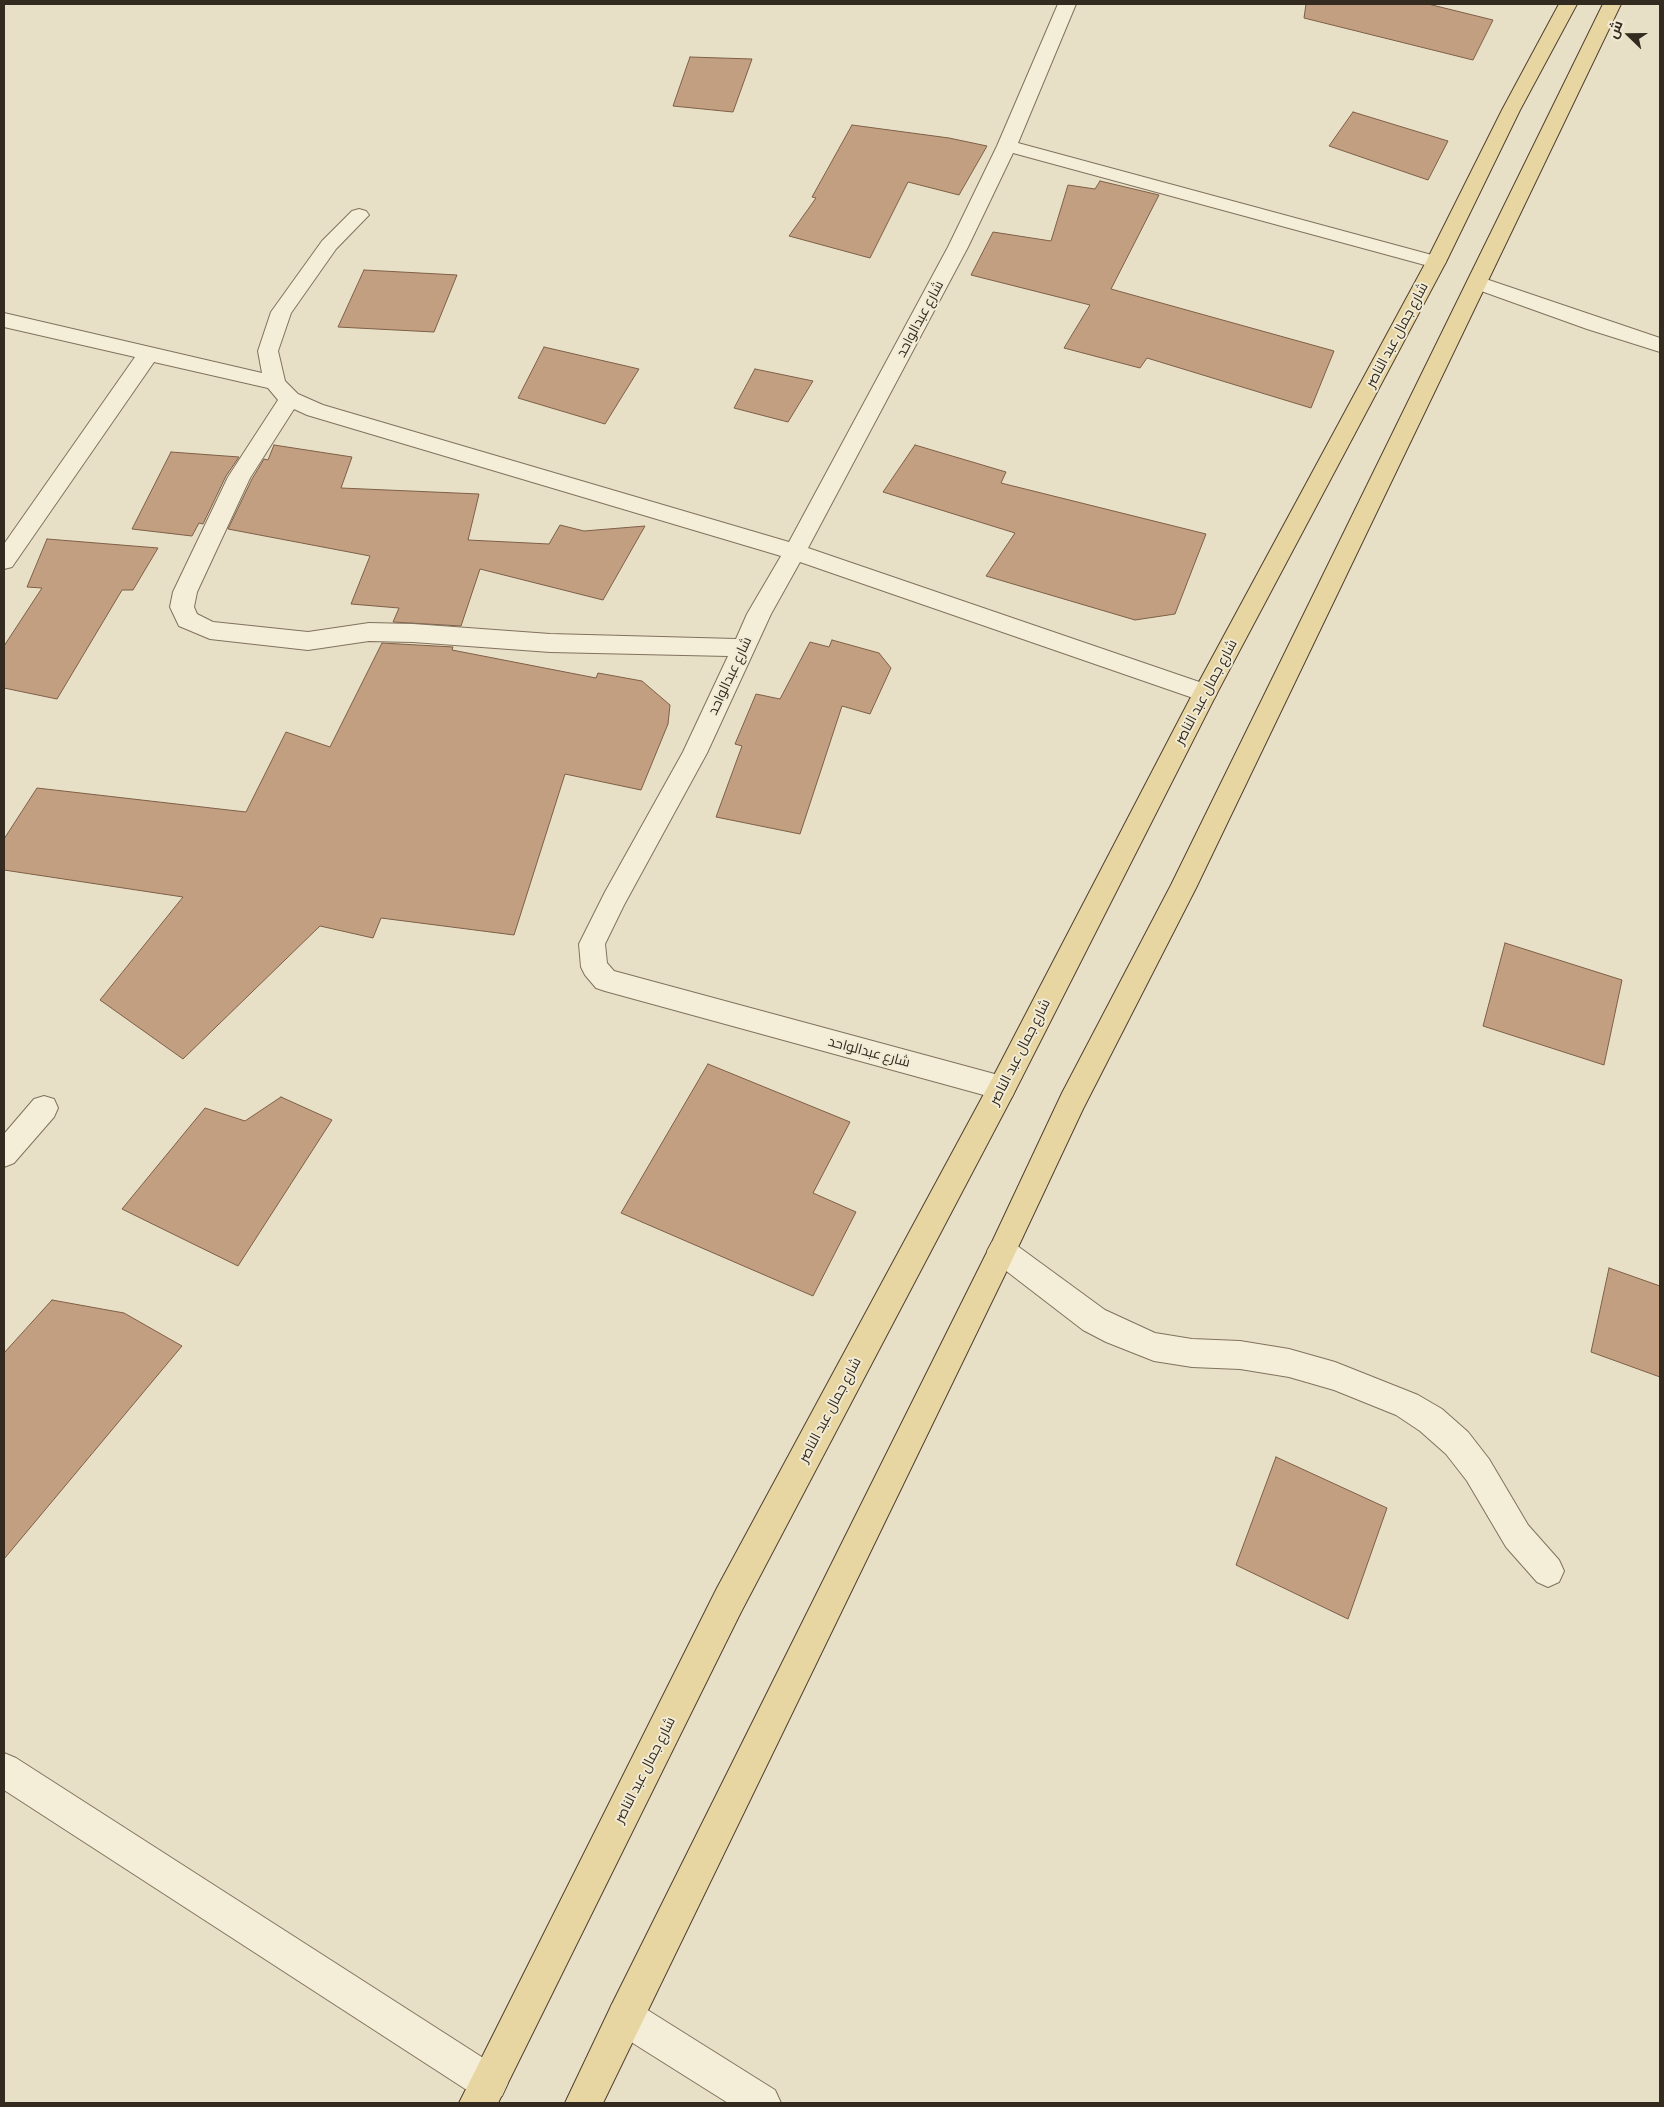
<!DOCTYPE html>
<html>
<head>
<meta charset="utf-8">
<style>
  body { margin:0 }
  #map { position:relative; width:1664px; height:2107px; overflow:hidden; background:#e8e0c6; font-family:"Crimson Pro",Cairo,serif }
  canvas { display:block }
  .frame { position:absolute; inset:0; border:5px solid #332a20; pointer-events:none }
  .north { position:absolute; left:1604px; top:10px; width:50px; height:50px; -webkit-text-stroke:4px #f1ead4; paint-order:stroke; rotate:292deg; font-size:14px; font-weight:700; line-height:20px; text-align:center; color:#332a20 }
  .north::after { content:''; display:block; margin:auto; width:18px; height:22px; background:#332a20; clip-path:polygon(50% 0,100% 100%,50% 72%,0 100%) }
</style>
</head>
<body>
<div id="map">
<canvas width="1664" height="2107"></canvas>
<div class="frame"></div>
<div class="north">ش</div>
</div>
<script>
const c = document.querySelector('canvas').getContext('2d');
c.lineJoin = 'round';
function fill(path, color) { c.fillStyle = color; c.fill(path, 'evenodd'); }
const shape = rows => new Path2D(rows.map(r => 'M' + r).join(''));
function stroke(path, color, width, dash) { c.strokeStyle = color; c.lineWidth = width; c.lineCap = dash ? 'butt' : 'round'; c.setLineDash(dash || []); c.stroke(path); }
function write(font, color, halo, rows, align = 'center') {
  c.font = font + ' "Crimson Pro",Cairo,serif'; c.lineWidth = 4; c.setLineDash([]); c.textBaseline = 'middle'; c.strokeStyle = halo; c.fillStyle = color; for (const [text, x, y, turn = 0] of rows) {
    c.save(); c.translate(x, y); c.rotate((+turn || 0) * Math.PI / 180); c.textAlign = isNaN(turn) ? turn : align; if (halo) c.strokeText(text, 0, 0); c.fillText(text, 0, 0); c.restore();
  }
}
const building = shape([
  [1306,4,1428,4,1493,20,1473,60,1304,18,1306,4],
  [690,57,752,59,733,112,673,106,690,57],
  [1353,112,1448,141,1428,180,1329,146,1353,112],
  [852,125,949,138,987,146,959,195,908,182,870,258,789,236,816,198,812,197,852,125],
  [1100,181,1159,195,1111,289,1334,351,1311,408,1147,358,1140,368,1064,348,1090,305,971,275,993,232,1051,241,1068,185,1095,189,1100,181],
  [364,270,457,275,434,332,338,327,364,270],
  [544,347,639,369,605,424,518,398,544,347],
  [755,369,813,381,788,422,734,408,755,369],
  [274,445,352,457,341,488,479,494,468,540,549,544,560,525,584,531,645,526,603,600,480,569,461,626,393,622,399,608,351,604,370,556,228,529,252,479,264,459,268,460,274,445],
  [915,445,1006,472,1001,483,1206,534,1175,614,1135,620,986,576,1015,533,883,492,915,445],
  [171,452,239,457,226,476,203,524,199,523,192,536,132,529,171,452],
  [47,539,158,548,133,590,122,590,57,699,4,688,4,646,42,588,27,587,47,539],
  [832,640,879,653,891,668,870,714,842,706,800,834,716,817,742,746,735,744,756,694,780,699,810,642,829,647,832,640],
  [382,643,453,647,452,650,596,678,598,673,642,681,670,705,668,724,641,790,565,774,514,935,381,918,373,938,320,926,183,1059,100,1000,183,897,4,870,4,839,37,788,246,812,286,732,330,747,382,643],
  [1505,943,1622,980,1604,1065,1483,1026,1505,943],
  [708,1064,850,1122,813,1193,856,1212,813,1296,621,1213,708,1064],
  [281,1097,332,1120,238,1266,122,1209,205,1108,245,1121,281,1097],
  [1609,1268,1660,1286,1660,1377,1591,1352,1609,1268],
  [52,1300,124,1313,182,1346,4,1559,4,1353,52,1300],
  [1276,1457,1387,1508,1348,1619,1236,1565,1276,1457]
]);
const street = shape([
  [1058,4,1076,4,1018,143,1443,258,1446,262,1443,266,1436,268,1013,153,968,247,808,548,1214,687,1217,693,1214,699,1205,702,1196,699,800,562,771,614,707,753,624,905,605,944,607,963,614,971,1002,1076,1012,1079,1016,1088,1012,1097,1002,1100,605,991,596,988,585,975,581,967,579,944,605,892,683,752,728,656,550,652,413,642,369,641,308,650,210,639,179,626,170,607,173,592,228,477,278,400,268,388,154,362,12,567,4,569,4,544,135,357,4,327,4,313,262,373,258,351,271,312,322,241,352,211,359,209,366,211,369,215,336,249,291,313,278,351,285,381,298,394,323,405,789,542,948,247,997,146,1058,4],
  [294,409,307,415,781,556,747,614,736,639,550,634,413,624,369,623,308,632,213,622,197,614,194,607,197,592,250,478,294,409],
  [1477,276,1660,338,1660,352,1587,329,1470,287,1467,282,1470,277,1477,276],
  [44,1096,54,1099,58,1108,54,1117,14,1163,4,1167,4,1134,34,1099,44,1096],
  [1002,1238,1012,1242,1105,1310,1155,1333,1192,1339,1240,1341,1289,1349,1335,1362,1418,1395,1442,1409,1468,1432,1489,1459,1528,1525,1559,1560,1564,1571,1559,1582,1548,1587,1537,1582,1506,1547,1467,1481,1446,1454,1420,1431,1396,1415,1334,1390,1289,1377,1240,1369,1192,1367,1154,1361,1106,1342,1083,1330,992,1260,987,1251,992,1242,1002,1238],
  [4,1753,16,1758,502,2070,508,2083,502,2096,489,2102,476,2096,4,1790,4,1753],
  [625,1999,638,2004,775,2090,781,2103,728,2103,612,2030,607,2017,612,2004,625,1999]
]);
const primary = shape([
  [1559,4,1577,4,1520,110,1446,262,1217,693,1012,1097,741,1612,498,2103,459,2103,717,1588,992,1079,1193,693,1426,262,1502,110,1559,4],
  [1603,4,1621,4,1196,888,1083,1109,1012,1260,603,2103,565,2103,612,2004,992,1242,1062,1093,1171,885,1603,4]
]);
const streetNames = [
  ["شارع عبدالواحد",920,319,-62],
  ["شارع جمال عبد الناصر",1397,335,-62],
  ["شارع عبدالواحد",730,676,-65],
  ["شارع جمال عبد الناصر",1206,692,-62],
  ["شارع عبدالواحد",869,1052,15],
  ["شارع جمال عبد الناصر",1020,1052,-63],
  ["شارع جمال عبد الناصر",830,1410,-62],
  ["شارع جمال عبد الناصر",645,1770,-63]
];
fill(building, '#c29f80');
stroke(building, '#7d5f47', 1);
stroke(street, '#81725e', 2);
stroke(primary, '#4f4131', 2);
fill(street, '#f4edd8');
fill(primary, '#e7d5a2');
write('14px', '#332a20', '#f1ead4', streetNames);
</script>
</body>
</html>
